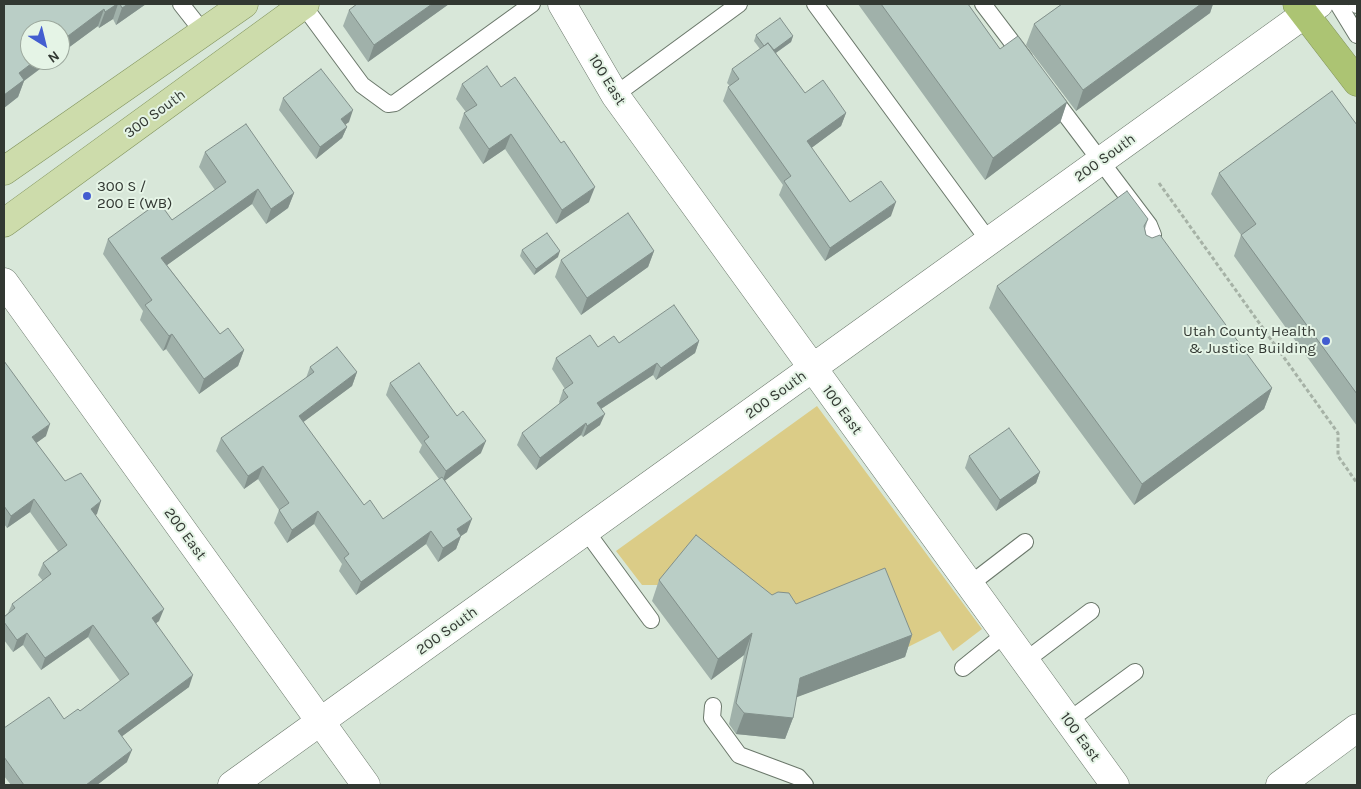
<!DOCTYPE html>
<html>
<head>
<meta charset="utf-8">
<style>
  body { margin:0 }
  #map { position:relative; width:1361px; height:789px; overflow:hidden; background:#d8e7d9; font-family:Karla,sans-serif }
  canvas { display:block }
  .frame { position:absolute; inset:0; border:5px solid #323832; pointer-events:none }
  .north { position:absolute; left:20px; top:20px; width:50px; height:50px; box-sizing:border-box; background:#e5f4e6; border:1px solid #9da99e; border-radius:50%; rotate:144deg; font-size:14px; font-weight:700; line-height:20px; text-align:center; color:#323832 }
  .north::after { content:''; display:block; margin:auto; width:18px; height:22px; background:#435dd0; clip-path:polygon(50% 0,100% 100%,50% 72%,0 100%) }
</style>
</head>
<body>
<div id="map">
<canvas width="1361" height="789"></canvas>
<div class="frame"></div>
<div class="north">N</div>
</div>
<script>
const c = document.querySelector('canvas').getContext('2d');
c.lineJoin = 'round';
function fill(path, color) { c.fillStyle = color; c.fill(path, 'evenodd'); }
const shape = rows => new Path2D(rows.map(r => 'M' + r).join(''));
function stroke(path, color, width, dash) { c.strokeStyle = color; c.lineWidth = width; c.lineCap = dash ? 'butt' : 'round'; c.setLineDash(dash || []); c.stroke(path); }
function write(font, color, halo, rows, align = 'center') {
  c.font = font + ' Karla,sans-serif'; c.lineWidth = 4; c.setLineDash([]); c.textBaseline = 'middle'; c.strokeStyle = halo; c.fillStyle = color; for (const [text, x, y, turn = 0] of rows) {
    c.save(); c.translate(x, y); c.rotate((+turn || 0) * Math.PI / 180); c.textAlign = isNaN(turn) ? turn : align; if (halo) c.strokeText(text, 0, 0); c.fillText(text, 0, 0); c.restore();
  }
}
const green = shape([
  [817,406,982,629,953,651,940,631,902,650,788,625,664,585,642,585,616,551]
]);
const path = shape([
  [1159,183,1338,433,1338,456,1357,483]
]);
const lane = shape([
  [181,4,203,32],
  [815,4,989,241],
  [983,4,1024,58],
  [1338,4,1357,35],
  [1356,4,1357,5],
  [303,5,362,85,388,104,395,103,532,4],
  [1050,94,1149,225,1153,235,1151,244,1146,249],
  [615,95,739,4],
  [586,531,651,620],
  [969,585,1025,542],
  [1025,661,1091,611],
  [963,668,1005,634],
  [713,706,712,718,739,755,798,777,805,785],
  [1068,721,1135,672]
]);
const street = shape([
  [562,4,615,95,1115,785],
  [4,282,366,785],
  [232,785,1319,4],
  [1280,785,1357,728]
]);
const primary = shape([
  [4,171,244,4],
  [4,223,305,4]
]);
const highway = shape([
  [1297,4,1357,82]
]);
const wall = shape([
  [4,4,146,4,116,25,113,19,99,28,98,26,60,54,60,30,24,81,18,97,4,108],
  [449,4,368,62,343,26,349,10],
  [858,4,968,4,1000,49,1067,102,1060,123,985,180],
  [1062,4,1213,4,1210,13,1076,111,1026,45,1034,24],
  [756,35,793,36,791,42,776,53,805,93,846,113,841,126,811,148,850,202,891,216,825,261,779,195,783,185,723,101,728,87,730,86,727,83,732,69,760,49,754,41],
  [462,84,501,87,589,202,556,224,505,149,483,164,459,128,464,113,466,112,456,99],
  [283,98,349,122,345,124,347,127,342,138,316,159,279,110],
  [1357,125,1357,426,1234,256,1241,235,1211,194,1219,173],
  [205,152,294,193,288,208,266,224,252,204,167,265,220,334,244,350,238,366,199,394,166,349,163,351,140,320,143,311,103,254,108,239,172,220,215,190,199,167],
  [1148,219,1145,229,1146,235,1272,388,1264,409,1134,505,989,308,997,286],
  [522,250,558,257,534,275,520,256],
  [654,251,648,267,581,315,555,277,561,260],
  [699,341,695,353,656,380,653,375,601,409,600,425,583,437,581,435,536,470,517,445,522,433,560,404,559,402,563,390,565,389,552,369,556,358,598,347,619,343],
  [4,361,46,436,36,443,65,481,97,514,95,515,159,621,156,623,189,687,122,736,127,762,97,785,11,785,4,776,4,728,64,719,80,711,120,681,88,637,41,670,23,645,13,652,4,640,4,617,8,613,12,604,43,581,38,575,43,563,58,551,30,512,7,528,4,524],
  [310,367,357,372,352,386,303,422,364,505,383,519,439,479,419,452,422,445,386,395,390,383,481,453,445,480,467,532,461,536,456,549,438,562,426,544,356,595,339,571,342,564,314,524,287,543,274,523,279,510,258,479,244,489,216,451,221,438,306,378],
  [969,456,1040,472,1036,483,996,511,965,468],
  [659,580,772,595,796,604,912,635,905,657,796,697,793,718,785,739,736,734,729,724,744,655,711,680,652,601]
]);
const shadedWall = shape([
  [117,4,118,4,113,19,99,28,105,12],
  [128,4,146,4,116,25,122,8],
  [432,4,449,4,368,62,374,45],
  [1201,4,1213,4,1210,13,1076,111,1083,90],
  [104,9,98,26,60,54,60,42],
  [793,36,791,42,767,59,769,53],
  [36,60,52,60,24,81,18,97,4,108,4,95,19,73],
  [1067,102,1060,123,985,180,993,158],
  [353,110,349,122,337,131,341,119],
  [846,113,841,126,802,155,807,141],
  [347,127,342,138,316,159,320,147],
  [511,134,505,149,483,164,489,149],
  [595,187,589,202,556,224,562,210],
  [258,189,252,204,156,273,161,258],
  [294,193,288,208,266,224,271,209],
  [896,202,891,216,825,261,830,248],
  [560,251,558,257,534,275,536,269],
  [654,251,648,267,581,315,587,298],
  [172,334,166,349,163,351,169,336],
  [699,341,695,353,656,380,661,368],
  [244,350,238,366,199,394,204,379],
  [657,363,653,375,593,414,597,403],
  [357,372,352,386,294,429,299,416],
  [1272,388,1264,409,1134,505,1142,484],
  [605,414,600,425,583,437,587,426],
  [586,423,581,435,536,470,540,458],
  [50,424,46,436,28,449,32,437],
  [486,441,481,453,442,483,446,471],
  [263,466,258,479,244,489,248,476],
  [1040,472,1036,483,996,511,1000,500],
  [34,499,30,512,7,528,11,516],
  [101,501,97,514,87,521,91,509],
  [318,511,314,524,287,543,292,530],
  [472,519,467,532,461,536,456,549,438,562,443,548,457,529],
  [431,531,426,544,356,595,361,582],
  [164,609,159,621,147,630,152,618],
  [93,625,88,637,41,670,45,658],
  [27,633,23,645,13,652,17,640],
  [752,633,744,655,711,680,718,659],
  [912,635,905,657,792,699,800,678],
  [193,675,189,687,113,743,118,731],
  [744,713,793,718,785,739,736,734],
  [132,750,127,762,97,785,86,785]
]);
const building = shape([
  [4,4,117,4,105,12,104,9,60,42,60,30,30,30,30,60,36,60,19,73,24,80,4,95,4,4],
  [120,4,128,4,122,8,120,4],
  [357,4,432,4,374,45,349,10,357,4],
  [881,4,968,4,1000,49,1018,36,1067,102,993,158,881,4],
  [1062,4,1201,4,1083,90,1034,24,1062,4],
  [780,18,793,36,774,50,768,43,764,46,756,35,780,18],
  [768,43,805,93,823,80,846,113,807,141,850,202,881,181,896,202,830,248,784,181,791,176,728,87,739,79,732,69,768,43],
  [487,66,501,87,515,77,561,143,564,141,595,187,562,210,511,134,489,149,464,113,477,105,462,84,487,66],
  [321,69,353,110,341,119,347,127,320,147,283,98,321,69],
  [1332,91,1357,125,1357,394,1241,235,1256,224,1219,173,1332,91],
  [246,124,294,193,271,209,258,189,161,258,220,334,228,328,244,350,204,379,172,334,169,336,145,305,152,300,108,239,159,202,172,220,226,182,205,152,246,124],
  [1127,191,1148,219,1144,226,1146,235,1152,238,1160,235,1272,388,1142,484,997,286,1127,191],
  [628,213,654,251,587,298,561,260,628,213],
  [547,233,560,251,536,269,522,250,547,233],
  [674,305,699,341,661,368,657,363,597,403,605,414,587,426,586,423,540,458,522,433,568,397,563,390,573,383,556,358,590,335,598,347,614,336,619,343,674,305],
  [337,347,357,372,299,416,364,505,370,500,383,519,442,477,472,519,457,529,461,536,443,548,431,531,361,582,344,558,349,554,318,511,292,530,279,510,289,503,263,466,248,476,221,438,314,372,310,367,337,347],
  [4,361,50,424,32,437,65,481,81,473,101,501,91,509,164,609,152,618,193,675,118,731,132,750,86,785,24,785,4,757,4,728,49,697,64,719,78,709,80,711,129,674,93,625,45,658,27,633,17,640,4,622,4,617,15,608,12,604,51,574,43,563,67,545,34,499,11,516,4,506,4,361],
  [419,363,457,416,463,411,486,441,446,471,424,441,429,437,390,383,419,363],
  [1009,428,1040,472,1000,500,969,456,1009,428],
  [696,535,772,595,778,592,789,593,796,604,885,568,912,635,800,678,793,718,744,713,736,703,752,633,718,659,659,580,696,535]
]);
const markers = [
  [87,196,5,"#435dd0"],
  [1326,341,5,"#435dd0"]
];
const streetNames = [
  ["100 East",607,80,58],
  ["300 South",155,114,-36],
  ["200 South",1105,158,-36],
  ["200 South",776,395,-36],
  ["100 East",842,410,54],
  ["200 East",185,534,54],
  ["200 South",447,631,-36],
  ["100 East",1080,737,54]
];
const poiNames = [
  ["300 S /",97,187],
  ["200 E (WB)",97,204],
  ["Utah County Health",1316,332,"right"],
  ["& Justice Building",1316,349,"right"]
];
fill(green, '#dbcc87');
stroke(lane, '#6b786b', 18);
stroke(street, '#6b786b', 29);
stroke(primary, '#81935c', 29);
stroke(highway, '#81935c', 29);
stroke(path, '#a6b2a6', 3, [4, 2.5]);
stroke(lane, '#fff', 16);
stroke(street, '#fff', 28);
stroke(primary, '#cddcab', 28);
stroke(highway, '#acc473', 28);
fill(wall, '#a0b1aa');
fill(shadedWall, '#82908b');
fill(building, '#bacec6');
stroke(building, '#82908b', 1);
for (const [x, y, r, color] of markers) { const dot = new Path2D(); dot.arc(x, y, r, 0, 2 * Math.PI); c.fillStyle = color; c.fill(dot); stroke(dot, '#e5f4e6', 2); }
write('15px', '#323832', '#e5f4e6', streetNames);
write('15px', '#323832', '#e5f4e6', poiNames, 'left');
</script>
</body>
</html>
